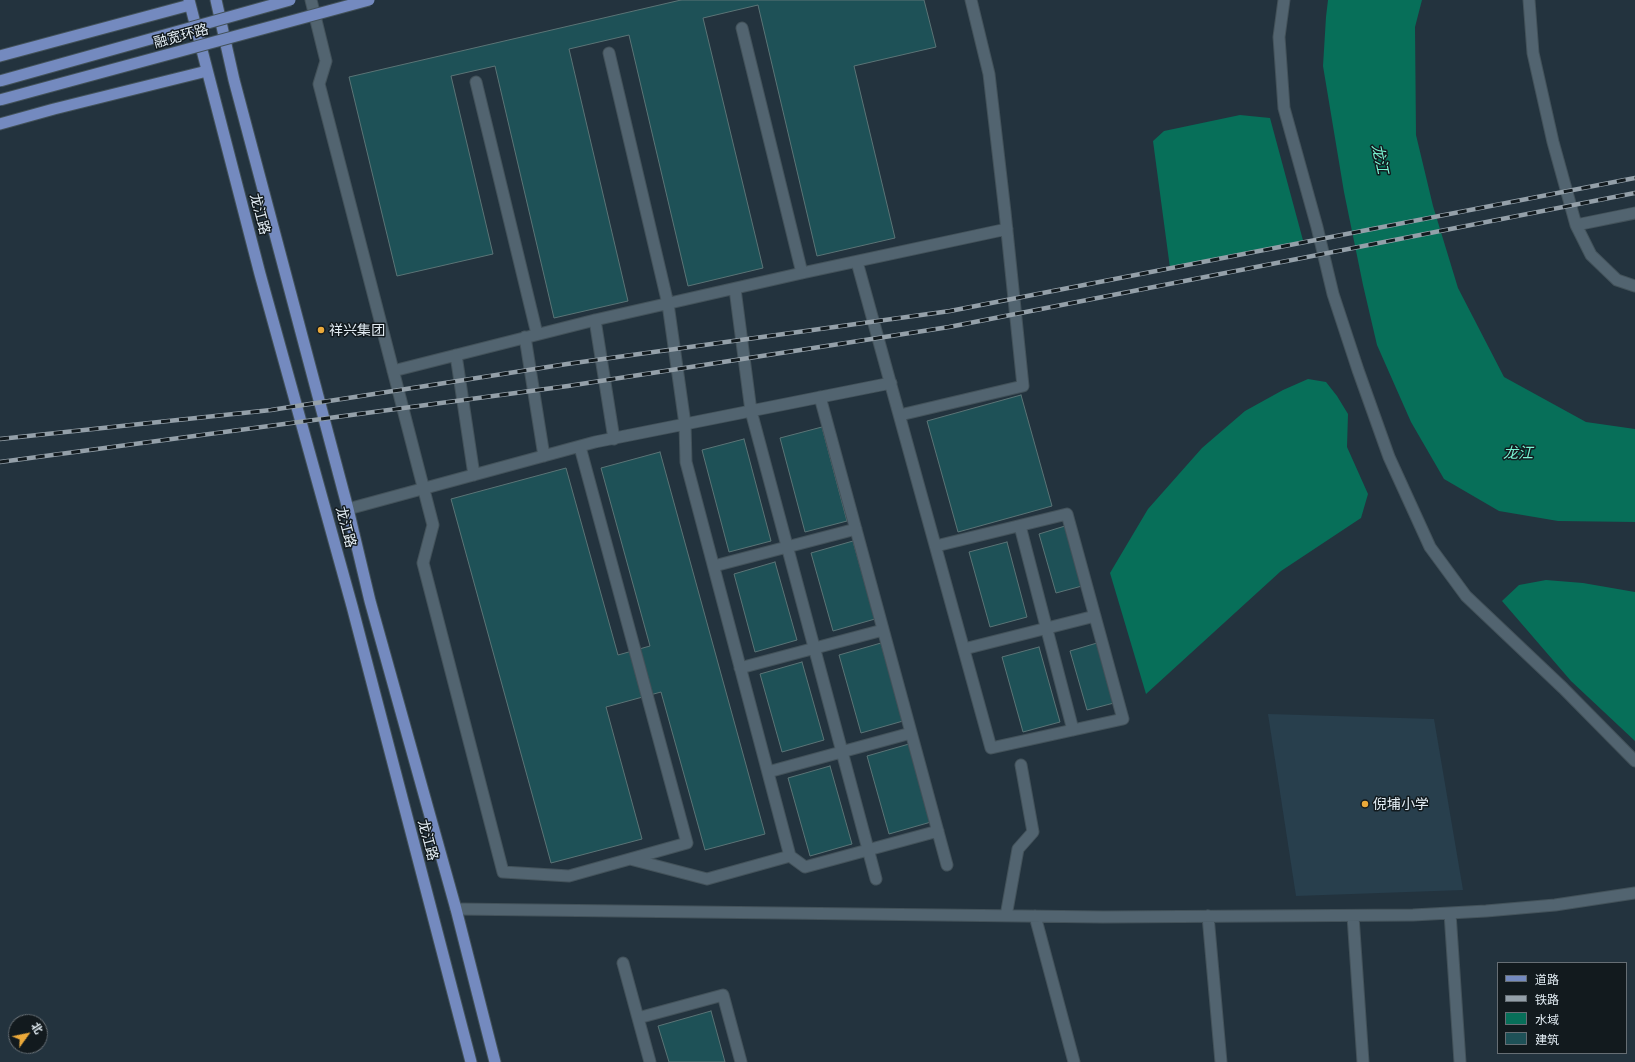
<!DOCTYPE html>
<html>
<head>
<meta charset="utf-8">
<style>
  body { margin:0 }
  #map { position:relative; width:1635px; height:1062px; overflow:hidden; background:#23333e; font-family:Ubuntu,"Noto Sans SC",sans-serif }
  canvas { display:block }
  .legend { position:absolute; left:1497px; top:962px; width:130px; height:92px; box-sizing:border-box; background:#121a1e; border:1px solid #666e74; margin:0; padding:5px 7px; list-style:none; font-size:12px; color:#e3edf4 }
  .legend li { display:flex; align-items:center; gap:8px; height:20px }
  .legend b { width:20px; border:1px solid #666e74 }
  .north { position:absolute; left:8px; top:1014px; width:40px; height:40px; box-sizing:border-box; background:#121a1e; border:1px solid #666e74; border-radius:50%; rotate:57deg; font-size:11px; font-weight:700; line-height:16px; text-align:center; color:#e3edf4 }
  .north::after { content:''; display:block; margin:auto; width:14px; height:18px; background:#eba93a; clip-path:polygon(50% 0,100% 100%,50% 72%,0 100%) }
</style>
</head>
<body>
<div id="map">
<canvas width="1635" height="1062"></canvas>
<ul class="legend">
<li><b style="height:5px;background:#748abf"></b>道路</li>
<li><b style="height:5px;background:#94a0a9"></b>铁路</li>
<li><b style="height:11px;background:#076f59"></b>水域</li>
<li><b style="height:11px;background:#1e5157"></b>建筑</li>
</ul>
<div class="north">北</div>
</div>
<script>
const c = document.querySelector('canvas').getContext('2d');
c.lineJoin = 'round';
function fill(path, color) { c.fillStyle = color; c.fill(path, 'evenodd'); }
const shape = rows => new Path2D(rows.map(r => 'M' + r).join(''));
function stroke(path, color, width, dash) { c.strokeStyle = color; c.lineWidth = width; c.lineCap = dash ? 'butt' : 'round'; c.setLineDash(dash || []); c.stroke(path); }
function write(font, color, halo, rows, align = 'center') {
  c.font = font + ' Ubuntu,"Noto Sans SC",sans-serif'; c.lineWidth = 3; c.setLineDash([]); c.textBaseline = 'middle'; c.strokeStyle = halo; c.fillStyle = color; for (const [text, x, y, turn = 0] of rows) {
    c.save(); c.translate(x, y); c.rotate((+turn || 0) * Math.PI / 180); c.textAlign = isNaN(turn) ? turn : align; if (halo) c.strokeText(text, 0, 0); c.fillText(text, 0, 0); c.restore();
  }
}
const built = shape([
  [1268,714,1434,719,1463,890,1296,896]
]);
const water = shape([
  [1328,0,1422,0,1415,27,1416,135,1433,206,1458,288,1504,377,1586,422,1635,429,1635,522,1558,521,1499,511,1444,479,1411,422,1377,345,1363,285,1344,192,1323,66,1326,17],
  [1240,115,1270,118,1304,244,1170,268,1153,141,1164,131],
  [1308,379,1326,382,1337,396,1348,414,1347,447,1368,494,1361,518,1281,571,1146,694,1110,573,1148,509,1202,448,1245,411,1283,390],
  [1546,580,1583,583,1635,592,1635,741,1571,681,1502,601,1519,585]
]);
const building = shape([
  [681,0,924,0,936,47,854,66,895,238,817,256,758,5,703,18,763,268,688,286,629,35,569,49,628,301,554,318,495,66,451,76,493,254,397,276,349,77,681,0],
  [1021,395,1052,506,958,532,927,421,1021,395],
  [822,427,847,521,805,532,780,438,822,427],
  [744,439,771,541,729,552,702,450,744,439],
  [660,452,765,834,705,850,661,692,606,707,642,839,551,863,451,499,566,468,618,655,650,646,601,468,660,452],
  [1065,526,1082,586,1056,593,1039,534,1065,526],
  [853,541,875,619,833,631,811,553,853,541],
  [1007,542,1027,617,990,627,969,552,1007,542],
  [775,562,797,640,755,652,734,574,775,562],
  [881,643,903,721,861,733,839,655,881,643],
  [1097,643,1114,703,1087,710,1070,651,1097,643],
  [1039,647,1060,722,1023,732,1002,657,1039,647],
  [802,662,824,740,782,752,760,674,802,662],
  [909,744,931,822,889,834,867,756,909,744],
  [830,766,852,844,810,856,788,778,830,766],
  [711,1011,725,1062,669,1062,658,1026,711,1011]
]);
const minor = shape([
  [311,0,326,61,319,84,433,525,423,563,503,872,569,876,687,843,580,447],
  [1284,0,1279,37,1284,108,1317,227,1333,294,1358,370,1389,457,1430,547,1466,596,1563,688,1635,761],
  [1529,0,1533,53,1553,142,1576,225,1591,255,1617,280,1635,286],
  [742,28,802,273],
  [609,53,668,304,685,424,686,462,790,856],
  [476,82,537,334],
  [1576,225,1635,213],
  [857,262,991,748,1123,719,1067,514,936,546],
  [735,289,751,411,876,879],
  [595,320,614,439],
  [525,337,544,456],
  [456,355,474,475],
  [393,371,595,320,802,273,1007,229],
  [820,397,947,865],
  [900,415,1023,386,1005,212,989,74,971,0],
  [348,509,595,442,891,383],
  [1020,526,1073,730],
  [714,566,856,529],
  [964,649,1095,616],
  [740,668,883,630],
  [768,772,911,733],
  [630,859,707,879,790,856,805,867,938,831],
  [456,909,1103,917,1413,915,1486,911,1555,905,1635,893],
  [1450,913,1460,1062],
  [1006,916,1018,849,1033,832,1021,765],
  [1035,916,1074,1062],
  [1208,916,1221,1062],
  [1353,916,1363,1062],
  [623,963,650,1062],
  [638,1018,723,995,741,1062]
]);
const primary = shape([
  [189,0,260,274,352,606,471,1062],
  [216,0,234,80,348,509,370,601,456,909,495,1062],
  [0,56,190,5],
  [0,124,54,109,207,71]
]);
const rail = shape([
  [0,439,271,410,567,364,950,311,1635,178],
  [0,462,568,386,949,327,1635,193]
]);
const primaryBridge = shape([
  [0,81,290,0],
  [0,100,369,0]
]);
const markers = [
  [321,330,4,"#eba93a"],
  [1365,804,4,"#eba93a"]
];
const streetNames = [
  ["融宽环路",181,36,-15],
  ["龙江路",260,214,75],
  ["龙江路",346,527,75],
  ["龙江路",428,840,75]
];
const poiNames = [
  ["祥兴集团",329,330],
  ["倪埔小学",1373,804]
];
const waterNames = [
  ["龙江",1380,159,78],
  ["龙江",1518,453]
];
fill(built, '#283f4d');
fill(water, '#076f59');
fill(building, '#1e5157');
stroke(building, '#5b7476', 1);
stroke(minor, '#43525a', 13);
stroke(primary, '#43525a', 13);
stroke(minor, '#526470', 11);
stroke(primary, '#748abf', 11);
stroke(rail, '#94a0a9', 4.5);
stroke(rail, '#121a1e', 3, [9]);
stroke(primaryBridge, '#43525a', 13, []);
stroke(primaryBridge, '#748abf', 11);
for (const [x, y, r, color] of markers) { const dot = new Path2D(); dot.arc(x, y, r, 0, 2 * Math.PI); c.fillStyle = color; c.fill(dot); stroke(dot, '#121a1e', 1.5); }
write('14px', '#e3edf4', '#121a1e', streetNames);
write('14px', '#e3edf4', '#121a1e', poiNames, 'left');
write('italic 15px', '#7bf5d3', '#121a1e', waterNames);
</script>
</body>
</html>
